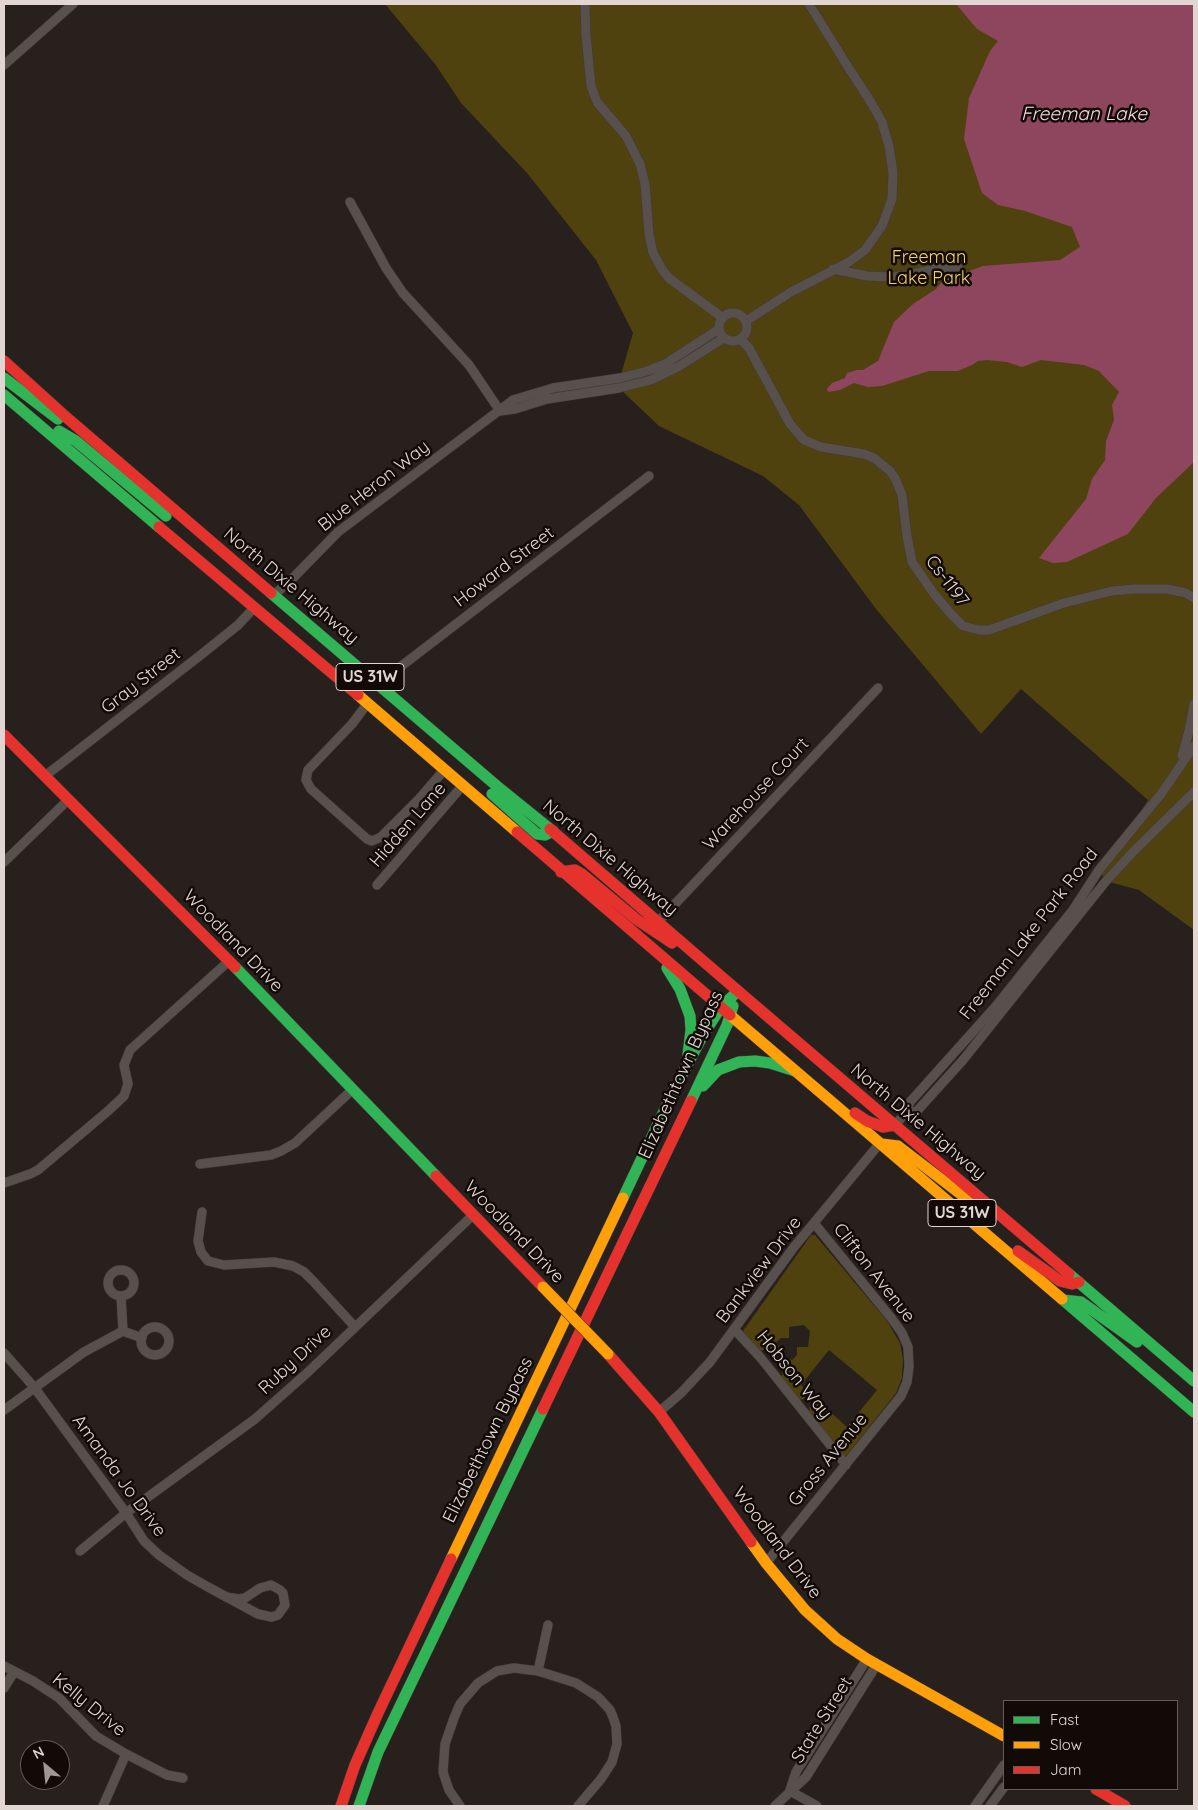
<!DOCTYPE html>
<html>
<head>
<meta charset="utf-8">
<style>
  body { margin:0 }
  #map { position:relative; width:1198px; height:1810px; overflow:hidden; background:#28201c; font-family:Quicksand,sans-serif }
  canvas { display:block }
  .frame { position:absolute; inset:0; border:5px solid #e1d6d1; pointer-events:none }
  .legend { position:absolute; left:1003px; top:1700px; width:175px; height:90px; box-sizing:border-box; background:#110a07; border:1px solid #645c58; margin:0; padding:6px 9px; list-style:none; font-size:15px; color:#e1d6d1 }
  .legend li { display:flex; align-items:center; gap:10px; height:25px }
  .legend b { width:25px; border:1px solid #645c58 }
  .north { position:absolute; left:20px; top:1740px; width:50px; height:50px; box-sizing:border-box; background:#110a07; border:1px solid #645c58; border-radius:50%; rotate:332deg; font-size:14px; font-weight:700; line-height:20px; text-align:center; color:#e1d6d1 }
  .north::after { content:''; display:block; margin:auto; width:18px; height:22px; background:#a09692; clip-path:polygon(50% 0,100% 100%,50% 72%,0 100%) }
</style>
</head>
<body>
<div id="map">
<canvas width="1198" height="1810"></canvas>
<div class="frame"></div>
<ul class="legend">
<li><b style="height:6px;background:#30b455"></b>Fast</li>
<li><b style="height:6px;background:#ff9f0a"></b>Slow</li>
<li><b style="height:6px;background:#e5322d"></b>Jam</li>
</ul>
<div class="north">N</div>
</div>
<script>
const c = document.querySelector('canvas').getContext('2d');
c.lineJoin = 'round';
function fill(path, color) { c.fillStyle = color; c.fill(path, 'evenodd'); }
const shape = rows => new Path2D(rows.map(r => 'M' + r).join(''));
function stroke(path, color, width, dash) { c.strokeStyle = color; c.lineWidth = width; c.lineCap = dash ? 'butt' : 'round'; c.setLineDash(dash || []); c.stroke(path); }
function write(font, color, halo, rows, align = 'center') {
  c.font = font + ' Quicksand,sans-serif'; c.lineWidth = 5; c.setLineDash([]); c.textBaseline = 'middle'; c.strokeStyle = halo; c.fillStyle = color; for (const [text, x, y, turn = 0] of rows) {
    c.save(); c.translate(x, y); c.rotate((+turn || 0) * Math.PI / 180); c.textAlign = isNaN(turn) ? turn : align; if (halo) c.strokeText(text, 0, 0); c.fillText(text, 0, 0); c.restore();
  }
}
const green = shape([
  [385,4,1194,4,1194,930,1139,890,1106,881,1099,870,1119,847,1148,800,1021,689,981,734,876,609,799,505,763,476,659,426,619,388,620,378,633,333,596,260,527,173,461,103,435,64],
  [811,1235,815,1235,887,1321,900,1343,903,1359,902,1378,896,1393,847,1455,844,1457,809,1413,810,1404,813,1401,817,1400,847,1427,877,1390,829,1350,801,1385,808,1393,804,1399,799,1400,781,1378,788,1358,792,1360,797,1355,797,1347,808,1347,810,1331,804,1325,789,1327,789,1338,781,1338,776,1342,781,1349,772,1348,760,1351,744,1334,743,1331]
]);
const water = shape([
  [956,4,1194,4,1194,462,1156,498,1128,534,1067,562,1053,563,1039,558,1086,499,1092,479,1105,460,1106,441,1114,420,1112,405,1119,392,1099,371,1084,365,1041,360,1022,367,1007,362,987,360,978,361,972,365,958,371,929,371,882,386,868,387,854,383,840,390,828,392,827,389,832,383,845,378,847,373,857,370,863,370,878,361,894,322,913,304,936,289,944,280,983,266,1060,260,1080,247,1072,227,1025,211,998,205,982,193,964,139,969,98,990,51,998,41,977,29]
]);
const street = shape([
  [585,4,586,35,591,86,597,102,626,136,640,164,645,184,649,234,653,253,663,271,670,279,719,315,721,319],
  [4,65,73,4],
  [350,202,386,268,403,293,469,365,500,411],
  [833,269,867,276,892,277,913,274,939,268,958,267],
  '719 327a14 14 0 1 1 28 0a14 14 0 1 1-28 0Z',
  [746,321,791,292,849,262,865,250,882,226,892,199,893,173,889,146,882,122,869,99,850,70,809,4],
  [740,339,749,348,790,424,804,440,821,447,864,454,874,458,890,471,895,478,902,495,907,536,912,562,934,594,951,614,963,626,979,630,989,630,1064,603,1112,591,1135,589,1167,589,1186,593,1194,598],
  [500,411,515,409,547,399,619,388,651,380,678,367,724,338],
  [275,594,290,581,338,532,513,400,553,388,620,378,647,371,665,364,719,329],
  [378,684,649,476],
  [367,704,352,724,308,770,306,780,311,789,367,839,372,841,381,837,419,799,445,769],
  [1182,756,1189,731,1194,704],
  [45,776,202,654,238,625,254,608],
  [4,862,68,800],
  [377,885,463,785],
  [659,921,878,688],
  [904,1115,917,1111,963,1060,1106,881,1134,851,1194,792],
  [895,1125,904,1115,910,1102,996,1006,1073,910,1099,870,1161,794,1194,746],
  [200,1164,271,1155,281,1151,295,1143,352,1090],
  [4,1183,30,1174,38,1170,108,1111,124,1096,128,1084,124,1065,130,1050,229,961],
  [202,1212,198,1241,201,1252,208,1261,224,1265,274,1262,293,1266,304,1272,313,1281,355,1327],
  '108 1283a13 13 0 1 1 26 0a13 13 0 1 1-26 0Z',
  [121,1296,123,1331],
  '141 1341a14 14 0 1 1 28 0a14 14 0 1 1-28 0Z',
  [735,1330,760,1357,846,1465],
  [123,1331,142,1338],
  [4,1353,34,1387,126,1513,144,1541,159,1555,187,1575,208,1587,258,1614,272,1617,278,1615,285,1605,283,1593,280,1590,271,1585,260,1588,245,1598,239,1599,226,1597],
  [4,1410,84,1352,123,1331],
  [659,1412,681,1393,710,1362,794,1247,880,1143],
  [80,1551,126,1513,255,1419,307,1373,473,1215],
  [766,1563,901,1396,907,1382,909,1367,908,1347,902,1333,892,1319,814,1223],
  [4,1666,33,1681,59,1698,96,1736,126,1754,167,1775,183,1778],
  [538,1671,548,1625],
  [4,1688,14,1672],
  [790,1790,796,1772,867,1659],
  [790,1791,817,1806],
  [103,1806,126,1754],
  [460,1806,449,1790,443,1772,445,1744,454,1718,460,1704,478,1683,497,1671,514,1668,538,1671,576,1683,598,1697,610,1710,613,1717,616,1726,617,1744,612,1762,601,1779,578,1806],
  [775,1806,806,1777,877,1664],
  [975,1806,1004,1765],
  [990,1806,1004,1787]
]);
const fast = shape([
  [4,378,58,419],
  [4,395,159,527],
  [59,431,76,441,166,516],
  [271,593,498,787,550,829],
  [492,794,537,834,545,835,553,831],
  [235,967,436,1176],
  [667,968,680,989,690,1016,691,1030,688,1054],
  [703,1086,718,1070,739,1062,755,1061,770,1063,795,1071],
  [691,1101,727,1025,733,1006],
  [623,1198,674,1090,703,1035,721,1007,738,991],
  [1069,1274,1194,1381],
  [1062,1299,1194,1412],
  [1063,1300,1081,1302,1137,1342],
  [359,1806,378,1752,543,1409]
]);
const slow = shape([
  [358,695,517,832],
  [730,1015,1062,1299],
  [882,1144,898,1146,971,1202,985,1203],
  [751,1542,766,1563,805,1610,837,1639,867,1659,1004,1736],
  [451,1559,623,1198]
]);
const jam = shape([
  [4,361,66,417,271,593],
  [159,527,358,695],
  [4,735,235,967],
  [550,829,738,991],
  [517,832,730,1015],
  [561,872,575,870,582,874,636,919,672,943],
  [738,991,1069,1274],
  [855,1113,867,1121,883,1127,895,1125],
  [436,1176,543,1287],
  [1018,1251,1060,1281,1072,1284,1079,1282],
  [608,1354,659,1412,751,1542],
  [543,1409,691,1101],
  [1096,1789,1125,1806],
  [341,1806,355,1765,378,1713,451,1559]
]);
const slowBridge = shape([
  [543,1287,608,1354]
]);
const shields = [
  [370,677,68],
  [962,1213,68]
];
const shieldNames = [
  ["US 31W",370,677],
  ["US 31W",962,1213]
];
const parkNames = [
  ["Freeman",929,258],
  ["Lake Park",929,279]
];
const streetNames = [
  ["Blue Heron Way",374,486,-38],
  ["Howard Street",504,567,-37],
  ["Cs-1197",947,581,53],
  ["North Dixie Highway",291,586,40],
  ["Gray Street",141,681,-38],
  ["Warehouse Court",756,794,-47],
  ["Hidden Lane",408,825,-49],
  ["North Dixie Highway",610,858,40],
  ["Freeman Lake Park Road",1029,934,-52],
  ["Woodland Drive",233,941,46],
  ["Elizabethtown Bypass",681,1075,-66],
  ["North Dixie Highway",918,1122,40],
  ["Woodland Drive",514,1232,46],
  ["Bankview Drive",759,1270,-53],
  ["Clifton Avenue",874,1273,52],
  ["Ruby Drive",295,1360,-43],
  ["Hobson Way",794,1375,51],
  ["Elizabethtown Bypass",488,1440,-64],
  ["Gross Avenue",828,1460,-51],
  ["Amanda Jo Drive",119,1476,54],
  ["Woodland Drive",777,1543,53],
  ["Kelly Drive",89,1705,39],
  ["State Street",822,1720,-58]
];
const waterNames = [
  ["Freeman Lake",1084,114]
];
fill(green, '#4f420f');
fill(water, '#8e455e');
stroke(street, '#423b38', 10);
stroke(fast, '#423b38', 12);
stroke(slow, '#423b38', 12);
stroke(jam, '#423b38', 12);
stroke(street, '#57504c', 9);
stroke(fast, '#30b455', 11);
stroke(slow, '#ff9f0a', 11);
stroke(jam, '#e5322d', 11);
stroke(slowBridge, '#423b38', 12, []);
stroke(slowBridge, '#ff9f0a', 11);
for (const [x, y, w] of shields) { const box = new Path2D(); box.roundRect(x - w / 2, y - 13.5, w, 27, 4); c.fillStyle = '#110a07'; c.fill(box); stroke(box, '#e1d6d1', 1); }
write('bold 16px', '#e1d6d1', null, shieldNames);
write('18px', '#f1d25c', '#110a07', parkNames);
write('18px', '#e1d6d1', '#110a07', streetNames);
write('italic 19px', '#f5dce3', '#110a07', waterNames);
</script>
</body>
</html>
